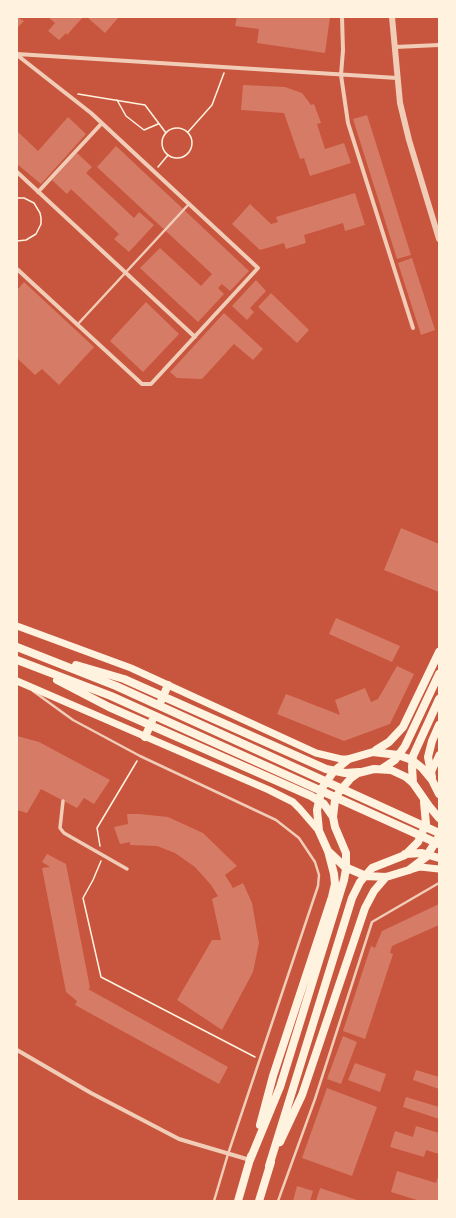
<!DOCTYPE html>
<html>
<head>
<meta charset="utf-8">
<style>
  body { margin:0 }
  #map { position:relative; width:456px; height:1218px; overflow:hidden; background:#c8553d; font-family:"Titillium Web",sans-serif }
  canvas { display:block }
  .frame { position:absolute; inset:0; border:18px solid #fff3e0; pointer-events:none }
</style>
</head>
<body>
<div id="map">
<canvas width="456" height="1218"></canvas>
<div class="frame"></div>
</div>
<script>
const c = document.querySelector('canvas').getContext('2d');
c.lineJoin = 'round';
function fill(path, color) { c.fillStyle = color; c.fill(path, 'evenodd'); }
const shape = rows => new Path2D(rows.map(r => 'M' + r).join(''));
function stroke(path, color, width, dash) { c.strokeStyle = color; c.lineWidth = width; c.lineCap = dash ? 'butt' : 'round'; c.setLineDash(dash || []); c.stroke(path); }
const building = shape([
  [17,17,24,21,17,28],
  [48,17,83,17,67,35,66,33,59,40,48,31,55,23],
  [87,17,117,17,118,18,105,33],
  [237,17,330,17,325,53,257,43,259,29,235,26],
  [243,85,285,87,302,93,311,105,314,104,321,123,317,124,325,149,344,143,351,163,310,176,304,158,300,159,284,113,241,110],
  [367,115,411,255,397,259,353,119],
  [68,117,86,134,41,184,17,164,17,131,38,151],
  [116,146,249,271,230,291,222,284,218,288,224,294,198,322,140,268,160,248,201,286,212,274,97,167],
  [77,153,92,167,86,173,134,218,139,212,154,225,129,252,114,239,119,234,71,189,67,194,52,180],
  [355,193,365,225,345,231,343,223,304,235,306,243,286,249,284,243,260,250,232,224,250,204,271,224,278,222,276,217],
  [412,258,435,330,421,335,398,263],
  [256,280,266,291,250,308,254,312,247,320,232,306],
  [24,282,94,347,59,385,42,369,35,375,17,358,17,290],
  [271,293,309,330,297,343,258,307],
  [146,302,179,334,143,372,110,341],
  [224,313,263,349,253,360,234,344,202,379,177,378,170,372],
  [401,528,439,544,439,592,384,570],
  [336,618,400,646,392,662,329,634],
  [397,666,414,674,390,724,344,741,277,714,286,694,340,715,335,700,365,688,371,702,378,699],
  [17,736,39,742,110,780,94,804,84,798,77,808,41,789,27,813,17,810],
  [127,814,139,814,168,817,203,833,237,866,225,875,233,888,243,883,252,903,259,943,253,972,222,1030,177,1000,212,940,221,940,212,899,218,896,211,885,195,867,175,853,157,846,130,845,130,842,120,844,114,827,128,824],
  [47,854,66,864,90,988,88,989,228,1067,219,1084,75,1005,77,1001,66,992,42,868,50,867,42,862],
  [439,904,439,925,392,946,390,953,393,954,365,1039,343,1031,371,946,375,948,382,931],
  [343,1036,357,1042,341,1084,327,1079],
  [355,1063,386,1074,380,1092,348,1080],
  [416,1070,439,1077,439,1089,413,1080],
  [327,1088,377,1107,352,1176,302,1158],
  [406,1097,439,1107,439,1119,403,1107],
  [416,1126,439,1133,439,1154,426,1150,424,1157,390,1147,395,1131,413,1137],
  [397,1171,436,1183,439,1174,439,1201,420,1201,391,1192],
  [297,1186,313,1191,310,1201,293,1201],
  [320,1188,360,1201,316,1201]
]);
const path = shape([
  [78,94,145,105,166,133],
  [117,100,126,116,144,130,158,124],
  '162 143a15 15 0 1 1 30 0a15 15 0 1 1-30 0Z',
  [188,132,212,105,224,73],
  [158,167,168,155],
  [17,198,24,198,34,203,40,213,41,218,41,224,36,234,26,240,17,241],
  [100,846,97,828,137,761],
  [101,861,93,880,83,898,101,977,255,1057]
]);
const service = shape([
  [77,325,189,204],
  [33,691,73,720,140,756,276,820,299,838,315,862,319,875,318,886,228,1154,214,1201],
  [278,1201,315,1099,372,922,439,883]
]);
const pedestrian = shape([
  [63,801,60,828,64,833,127,869]
]);
const minor = shape([
  [342,17,343,50,341,75,348,123,413,328],
  [395,47,439,45],
  [17,54,397,78],
  [17,55,91,113,258,268,151,384,142,384,17,269],
  [17,172,195,337],
  [38,192,102,123],
  [17,1050,91,1093,179,1139,250,1160]
]);
const tertiary = shape([
  [392,17,400,103,409,140,439,239]
]);
const secondary = shape([
  [17,626,131,668,316,753,341,759,349,759],
  [17,681,269,790,293,802,300,809,319,831],
  [431,773,439,755],
  [410,870,420,867,439,869]
]);
const primary = shape([
  [17,647,116,686,439,833],
  [17,660,111,696,439,844],
  [76,665,124,679,326,769,345,773,359,772],
  [57,680,109,707,311,796,324,804,333,817],
  [161,701,168,685],
  [145,737,152,721],
  [376,750,389,742,403,727,439,652],
  [383,768,395,760,405,746,439,674],
  [432,777,428,757,432,741,439,725],
  [413,783,412,767,413,756,439,699],
  [438,838,426,857,409,870,386,877,366,876,345,867,328,851,319,831,317,810,322,788,334,771,349,759,373,752,398,755,412,760,422,768,432,780,439,794],
  [405,854,422,853,439,858],
  [260,1125,273,1076,332,897,335,884,334,874,328,851],
  [280,1142,302,1095,365,908,374,891,386,877],
  [250,1160,280,1087,344,880,346,869,346,853,335,827,333,817,335,800,339,792,351,778,358,773,374,769,391,770,406,777,413,783,429,806,439,818],
  [269,1166,352,898,360,882,372,868,405,855,418,842,426,824,424,802],
  [238,1201,251,1156],
  [259,1201,271,1162]
]);
fill(building, '#d67c66');
stroke(path, '#fff3e0', 1.5);
stroke(service, '#f1ccb7', 2.5);
stroke(pedestrian, '#f1ccb7', 3.5);
stroke(minor, '#f1ccb7', 4);
stroke(tertiary, '#f1ccb7', 6);
stroke(secondary, '#fff3e0', 7);
stroke(primary, '#fff3e0', 8);
</script>
</body>
</html>
